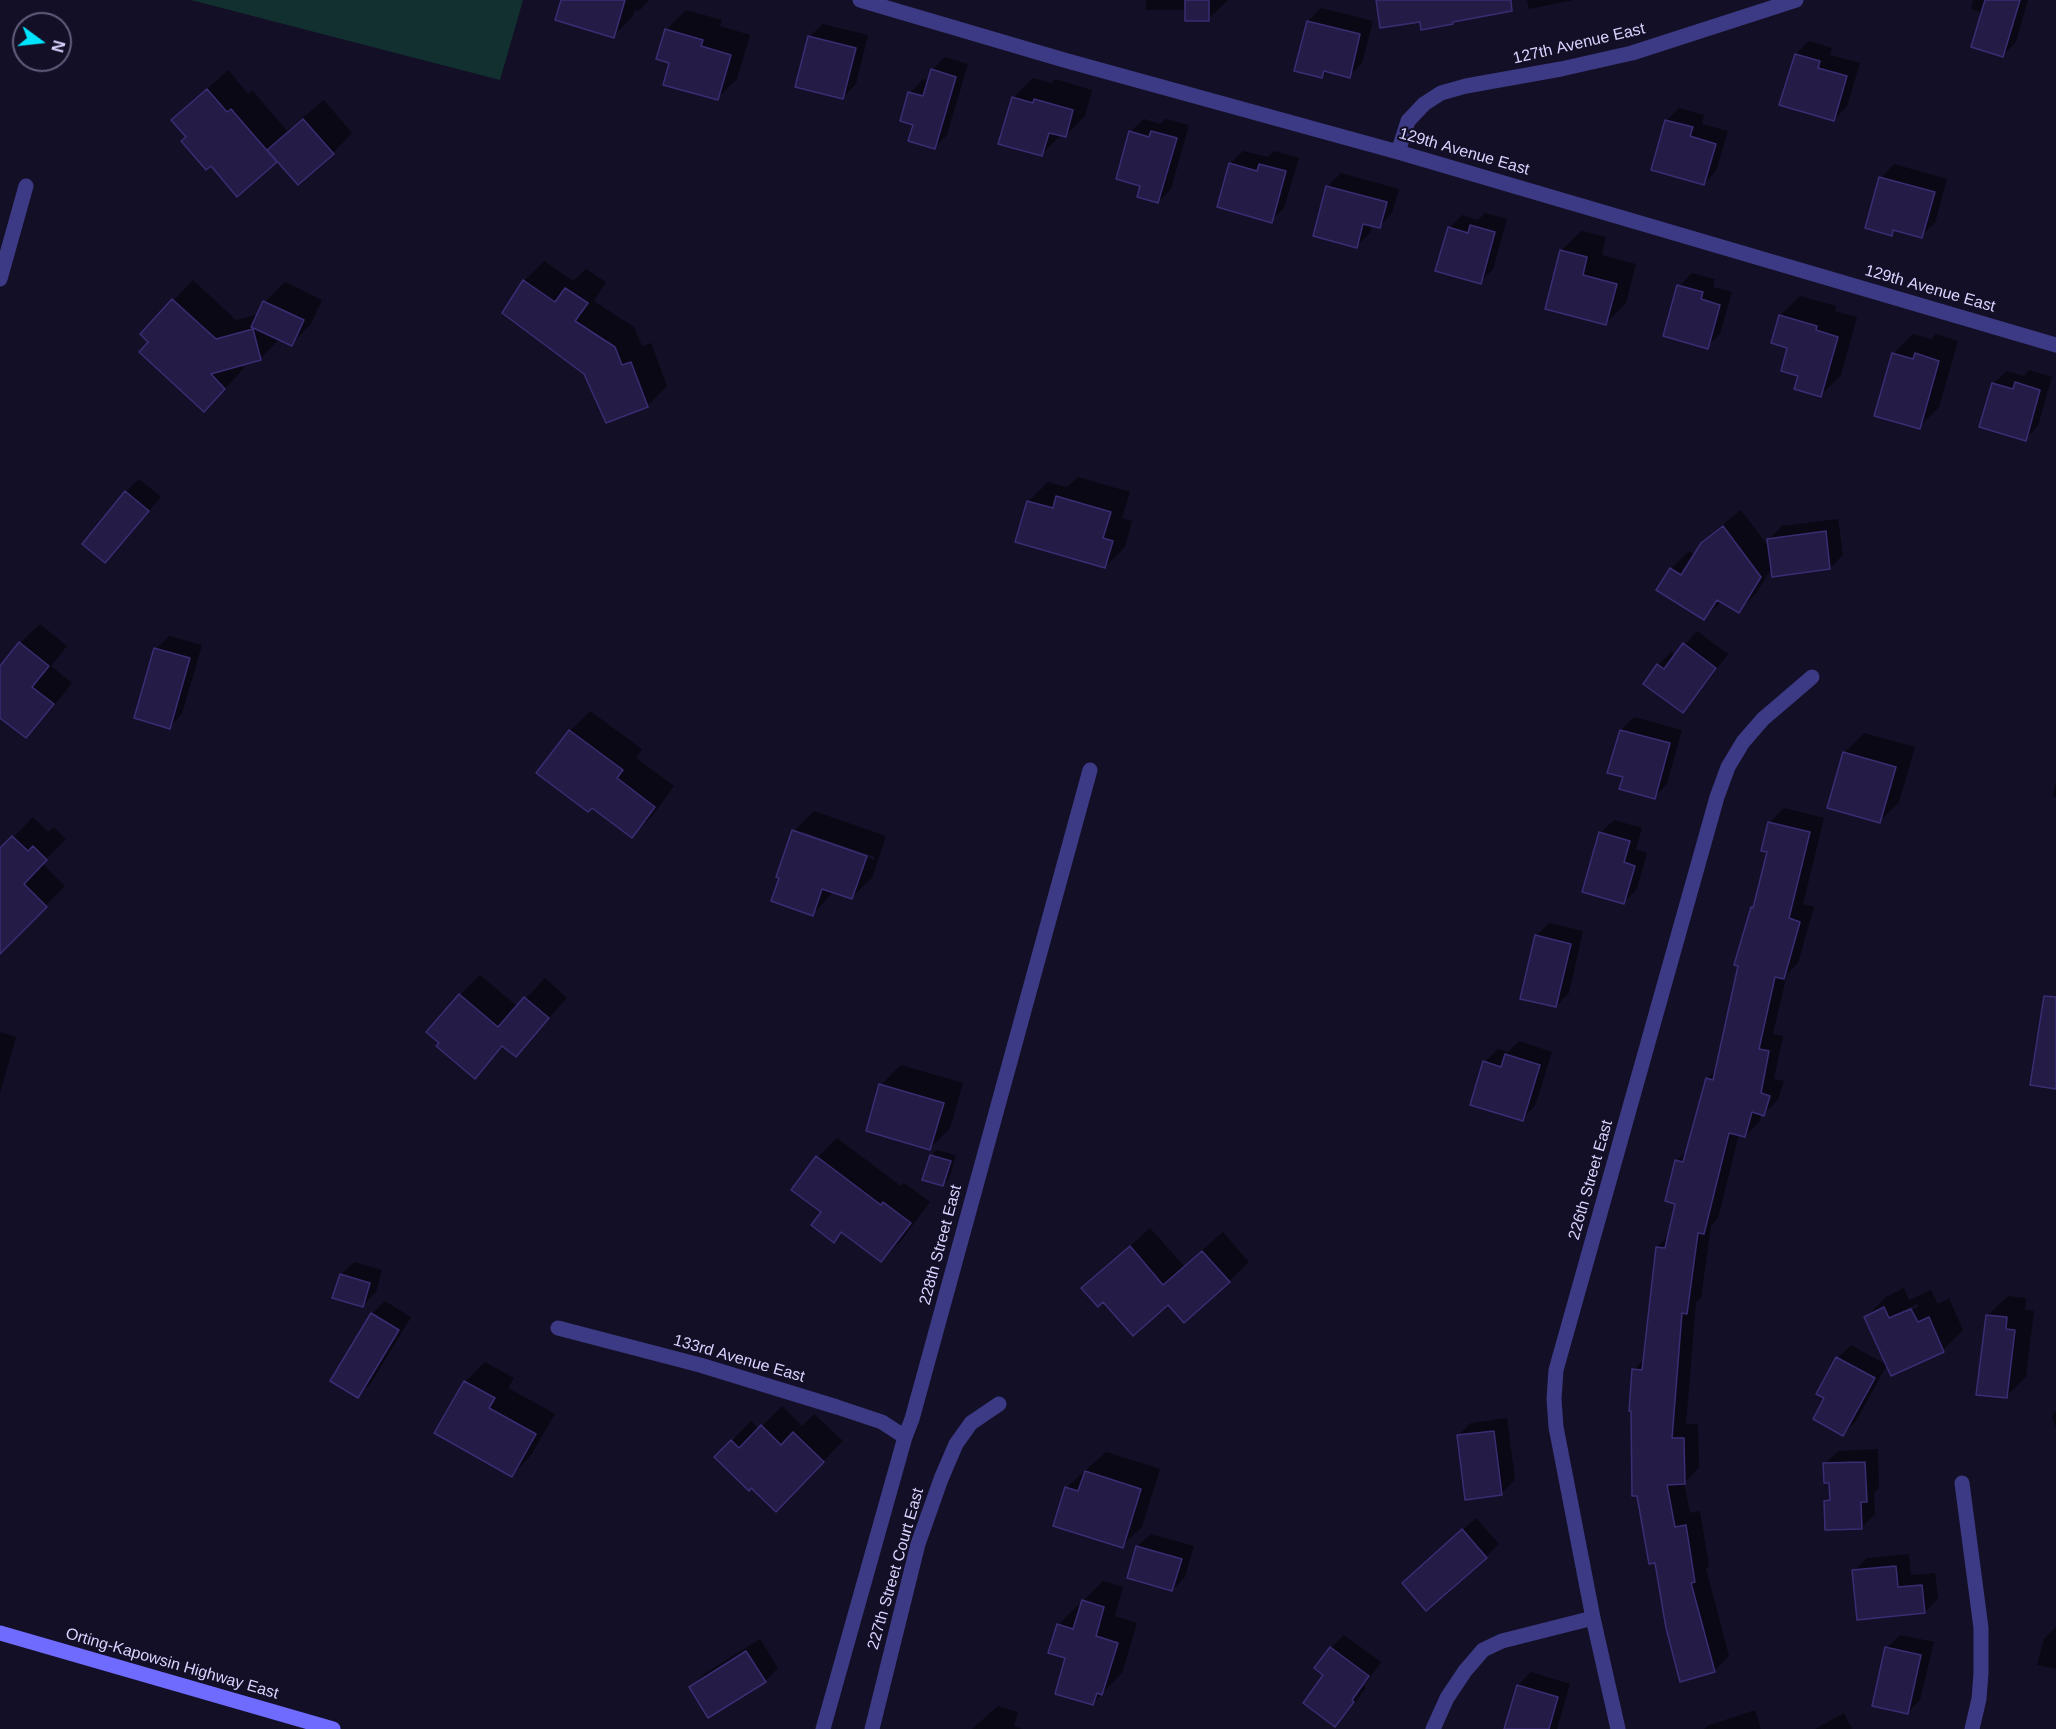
<!DOCTYPE html>
<html>
<head>
<meta charset="utf-8">
<style>
  body { margin:0 }
  #map { position:relative; width:2056px; height:1729px; overflow:hidden; background:#130f26; font-family:Helvetica,sans-serif }
  canvas { display:block }
  .north { position:absolute; left:12px; top:12px; width:60px; height:60px; box-sizing:border-box; background:#130f26; border:2px solid #625e7d; border-radius:50%; rotate:105deg; font-size:16px; font-weight:700; line-height:24px; text-align:center; color:#d9d4ff }
  .north::after { content:''; display:block; margin:auto; width:21px; height:27px; background:#00e5ff; clip-path:polygon(50% 0,100% 100%,50% 72%,0 100%) }
</style>
</head>
<body>
<div id="map">
<canvas width="2056" height="1729"></canvas>
<div class="north">N</div>
</div>
<script>
const c = document.querySelector('canvas').getContext('2d');
c.lineJoin = 'round';
function fill(path, color) { c.fillStyle = color; c.fill(path, 'evenodd'); }
const shape = rows => new Path2D(rows.map(r => 'M' + r).join(''));
function stroke(path, color, width, dash) { c.strokeStyle = color; c.lineWidth = width; c.lineCap = dash ? 'butt' : 'round'; c.setLineDash(dash || []); c.stroke(path); }
function write(font, color, halo, rows, align = 'center') {
  c.font = font + ' Helvetica,sans-serif'; c.lineWidth = 4.5; c.setLineDash([]); c.textBaseline = 'middle'; c.strokeStyle = halo; c.fillStyle = color; for (const [text, x, y, turn = 0] of rows) {
    c.save(); c.translate(x, y); c.rotate((+turn || 0) * Math.PI / 180); c.textAlign = isNaN(turn) ? turn : align; if (halo) c.strokeText(text, 0, 0); c.fillText(text, 0, 0); c.restore();
  }
}
const green = shape([
  [191,0,523,0,500,80]
]);
const shadow = shape([
  [563,0,649,0,639,11,635,10,633,16,613,36],
  [1146,0,1228,0,1208,19,1186,10,1146,10],
  [1527,0,1574,0,1529,9],
  [1973,0,2028,0,2016,42,2003,55,1983,13,1971,9],
  [1321,8,1373,21,1362,63,1349,76,1328,71,1322,77,1308,21],
  [686,10,722,20,720,26,750,35,737,79,717,98,671,62,666,30],
  [823,24,868,35,856,84,843,97,809,37],
  [1809,41,1832,48,1830,55,1860,63,1847,106,1834,120,1796,54],
  [945,57,968,64,947,135,934,148,914,124,910,93,923,79,929,81,932,70],
  [228,70,248,94,252,90,287,131,324,100,352,133,333,153,278,160,237,195,173,120],
  [1033,78,1052,83,1055,79,1092,90,1085,116,1065,136,1061,135,1041,155,1013,98],
  [1679,108,1704,115,1702,124,1728,131,1716,171,1704,184,1667,120],
  [1144,119,1160,124,1165,119,1189,125,1171,189,1158,202,1142,185,1130,132],
  [1243,151,1268,157,1274,151,1299,158,1284,208,1271,221,1230,164],
  [1894,164,1947,179,1935,223,1921,236,1896,229,1891,234,1881,178],
  [1341,173,1399,189,1392,213,1379,227,1372,225,1370,233,1357,246,1327,187],
  [1485,213,1507,219,1493,269,1480,282,1449,228,1462,215,1478,220],
  [1581,231,1606,237,1602,255,1636,264,1626,303,1606,323,1561,251],
  [544,261,573,281,586,269,606,282,594,301,634,327,642,346,651,343,667,386,647,406,524,281],
  [1692,273,1715,279,1713,287,1732,292,1720,334,1707,347,1679,286],
  [193,280,236,320,259,314,265,302,285,282,322,300,311,324,291,344,280,339,260,359,240,364,244,368,224,390,142,334],
  [1800,296,1836,306,1835,311,1857,317,1841,375,1821,395,1800,375,1780,316],
  [1913,334,1931,339,1936,334,1958,341,1939,407,1919,427,1893,354],
  [2029,370,2052,377,2038,426,2025,439,1993,384,2007,371,2024,376],
  [1078,477,1130,492,1122,518,1132,521,1125,547,1105,567,1028,502,1048,482,1067,487],
  [139,479,161,497,105,561,126,492],
  [1741,510,1769,547,1769,539,1782,526,1838,519,1843,555,1830,568,1772,568,1756,593,1739,611,1722,601,1704,618,1658,589,1671,569,1689,551,1695,555,1702,544,1721,526],
  [40,624,67,646,51,666,72,683,45,717,26,736,0,716,0,669,20,643],
  [1697,631,1728,654,1695,698,1682,711,1645,683,1658,665,1671,652,1676,655],
  [169,636,202,645,182,714,169,727,156,649],
  [590,711,642,749,636,758,674,786,652,816,632,836,592,806,538,773,570,731],
  [1634,717,1682,730,1667,784,1654,797,1624,776,1621,730],
  [1864,733,1915,747,1899,802,1879,822,1844,753],
  [2056,782,2056,797,2053,796],
  [1784,808,1824,818,1803,904,1814,907,1798,963,1787,974,1773,1034,1783,1036,1774,1079,1784,1081,1778,1100,1764,1114,1761,1114,1760,1121,1745,1136,1739,1134,1718,1218,1711,1226,1701,1298,1696,1303,1686,1424,1698,1424,1699,1468,1684,1483,1690,1513,1700,1511,1709,1566,1706,1569,1729,1656,1714,1671,1681,1680,1634,1370,1644,1359,1657,1247,1669,1235,1677,1203,1676,1161,1688,1150,1707,1079,1717,1069,1752,908,1755,905,1769,851,1769,823],
  [814,811,886,836,872,878,852,897,834,891,813,914,794,831],
  [803,832,875,857,874,860,803,835],
  [33,817,48,832,54,827,66,839,42,863,65,886,7,945,0,937,0,851],
  [1614,820,1642,828,1636,849,1647,853,1637,889,1624,902,1600,833],
  [1549,923,1583,931,1569,993,1556,1006,1536,936],
  [480,975,518,1007,545,978,567,998,515,1055,504,1046,475,1077,460,995],
  [0,1032,16,1037,0,1093],
  [1519,1041,1552,1052,1535,1106,1522,1119,1485,1062,1498,1049,1508,1052],
  [901,1065,963,1083,950,1128,930,1148,881,1085],
  [837,1138,901,1186,904,1183,930,1202,901,1241,881,1260,843,1231,833,1241,823,1212,818,1157],
  [937,1150,956,1155,949,1179,943,1185,931,1156],
  [1150,1228,1184,1266,1223,1232,1249,1262,1229,1281,1168,1302,1103,1300,1083,1289],
  [354,1262,382,1270,376,1292,363,1305,341,1275],
  [1904,1288,1909,1300,1931,1290,1938,1304,1949,1298,1963,1330,1943,1350,1892,1374,1866,1317,1886,1297],
  [1917,1304,1918,1307,1893,1319,1893,1315],
  [2008,1296,2026,1298,2025,1310,2034,1311,2026,1377,2006,1397,1988,1315],
  [385,1301,411,1317,371,1383,358,1396,372,1314],
  [1851,1345,1887,1365,1856,1421,1843,1434,1826,1398,1838,1358],
  [485,1362,514,1378,508,1388,555,1414,531,1455,512,1475,465,1382],
  [782,1406,802,1426,814,1414,843,1441,776,1510,732,1441,751,1421,759,1429],
  [2056,1411,2056,1428,2052,1416],
  [1507,1418,1515,1480,1502,1493,1458,1436,1471,1423],
  [1878,1449,1879,1488,1874,1493,1875,1514,1862,1527,1826,1501,1832,1496,1830,1482,1825,1464,1838,1451],
  [1106,1452,1160,1469,1142,1527,1122,1546,1055,1525,1067,1487],
  [1476,1518,1499,1544,1486,1557,1417,1570],
  [1151,1534,1194,1546,1185,1577,1172,1590,1137,1547],
  [1909,1554,1911,1575,1935,1573,1938,1598,1925,1612,1854,1571,1867,1558],
  [1103,1581,1123,1587,1115,1616,1137,1623,1122,1673,1092,1704,1058,1625,1078,1605,1082,1606,1083,1601],
  [2056,1627,2056,1669,2037,1665,2044,1639],
  [1344,1635,1381,1662,1364,1686,1366,1688,1348,1712,1335,1725,1326,1675,1331,1648],
  [1900,1635,1934,1642,1920,1700,1907,1713,1887,1648],
  [760,1639,778,1668,765,1681,691,1687,704,1674],
  [1531,1672,1570,1684,1557,1729,1505,1729,1518,1685],
  [998,1706,1018,1712,1014,1726,1023,1729,972,1729],
  [1755,1710,1761,1729,1704,1729,1707,1726],
  [1844,1713,1852,1729,1815,1729]
]);
const building = shape([
  [561,0,625,0,614,38,555,20,561,0],
  [1185,0,1209,0,1209,21,1185,21,1185,0],
  [1376,0,1511,0,1512,11,1453,22,1453,24,1421,30,1420,22,1380,28,1376,0],
  [1985,0,2020,0,2003,57,1971,47,1985,0],
  [1307,21,1360,34,1350,78,1324,71,1322,78,1294,71,1307,21],
  [665,29,703,40,701,46,731,55,718,100,663,85,669,63,656,59,665,29],
  [808,36,856,48,843,99,795,87,808,36],
  [1795,54,1820,61,1818,68,1847,76,1834,121,1779,105,1795,54],
  [931,69,956,77,935,149,908,141,913,125,900,121,908,92,923,96,931,69],
  [207,89,227,112,231,109,277,162,237,197,211,166,206,170,181,141,186,137,171,120,207,89],
  [1012,97,1033,103,1034,99,1073,110,1066,137,1049,133,1042,156,998,144,1012,97],
  [303,119,334,154,298,185,267,150,303,119],
  [1665,120,1693,127,1690,136,1716,144,1704,185,1651,170,1665,120],
  [1129,131,1149,137,1151,131,1177,138,1158,203,1137,197,1140,186,1116,179,1129,131],
  [1229,163,1257,171,1259,164,1286,171,1272,223,1217,207,1229,163],
  [1879,177,1935,192,1922,238,1893,230,1892,236,1865,228,1879,177],
  [1326,186,1387,202,1380,228,1363,224,1357,248,1313,236,1326,186],
  [1470,225,1495,232,1481,284,1435,271,1448,227,1468,233,1470,225],
  [1560,250,1587,257,1583,275,1617,284,1606,325,1545,309,1560,250],
  [523,280,555,302,565,288,588,303,575,321,615,347,622,365,631,362,648,407,606,423,584,374,502,313,523,280],
  [1677,285,1703,292,1701,299,1720,305,1708,349,1663,336,1677,285],
  [172,299,216,339,253,329,261,360,211,374,225,389,204,412,139,352,148,342,140,334,172,299],
  [263,301,304,320,292,346,251,327,263,301],
  [1779,315,1817,326,1816,330,1838,337,1821,397,1794,389,1798,376,1781,371,1787,348,1771,343,1779,315],
  [1892,353,1913,359,1915,353,1939,361,1920,429,1874,416,1892,353],
  [2015,382,2040,390,2026,441,1979,427,1992,383,2013,389,2015,382],
  [125,491,149,511,105,563,82,544,125,491],
  [1056,496,1111,512,1103,538,1113,541,1105,568,1015,542,1027,501,1053,508,1056,496],
  [1723,526,1761,577,1739,613,1717,600,1704,620,1656,590,1670,568,1681,575,1701,543,1723,526],
  [1826,531,1830,569,1772,577,1767,539,1826,531],
  [19,642,49,666,32,687,54,704,26,738,0,718,0,666,19,642],
  [1683,643,1716,668,1683,713,1643,684,1657,664,1664,669,1683,643],
  [154,648,190,658,170,729,134,718,154,648],
  [569,730,623,770,617,778,655,807,632,838,592,808,588,812,536,773,569,730],
  [1620,730,1670,743,1655,799,1619,789,1623,777,1607,773,1620,730],
  [1843,752,1896,767,1880,823,1827,808,1843,752],
  [1768,822,1810,832,1789,918,1800,922,1784,979,1775,977,1759,1049,1769,1051,1761,1093,1770,1096,1764,1116,1752,1112,1745,1137,1729,1133,1704,1234,1698,1233,1687,1314,1682,1313,1672,1438,1684,1438,1685,1484,1667,1485,1675,1527,1686,1525,1695,1582,1691,1583,1715,1672,1680,1682,1666,1628,1655,1563,1649,1564,1637,1496,1632,1496,1631,1411,1629,1411,1632,1369,1642,1370,1656,1247,1665,1248,1675,1204,1665,1201,1675,1160,1683,1162,1706,1078,1713,1080,1738,966,1734,965,1751,907,1753,908,1767,852,1761,851,1768,822],
  [792,830,867,856,852,899,822,889,813,916,771,901,779,878,776,877,792,830],
  [1599,832,1630,841,1624,862,1635,866,1624,904,1582,892,1599,832],
  [12,836,28,851,33,846,47,860,24,884,47,907,0,954,0,848,12,836],
  [1535,935,1571,944,1556,1007,1520,999,1535,935],
  [459,994,498,1027,524,997,549,1018,516,1057,502,1046,475,1079,436,1046,439,1043,426,1032,459,994],
  [2044,996,2056,997,2056,1089,2030,1085,2044,996],
  [1505,1054,1540,1065,1523,1121,1470,1105,1483,1061,1501,1067,1505,1054],
  [879,1084,944,1103,930,1150,866,1131,879,1084],
  [930,1155,951,1161,943,1186,922,1180,930,1155],
  [816,1156,881,1205,883,1202,911,1223,881,1262,841,1232,834,1243,811,1225,821,1212,791,1190,816,1156],
  [1130,1246,1163,1285,1202,1251,1230,1282,1184,1323,1168,1305,1133,1336,1103,1302,1098,1307,1081,1288,1130,1246],
  [340,1274,370,1283,363,1307,332,1298,340,1274],
  [1884,1307,1889,1318,1911,1309,1918,1322,1929,1317,1944,1352,1891,1376,1864,1317,1884,1307],
  [371,1313,399,1330,358,1398,330,1381,371,1313],
  [1986,1315,2007,1317,2006,1329,2015,1330,2007,1398,1976,1395,1986,1315],
  [1836,1357,1875,1378,1843,1436,1813,1419,1824,1398,1816,1394,1836,1357],
  [464,1381,495,1398,489,1408,536,1434,512,1477,434,1433,464,1381],
  [761,1425,781,1445,793,1432,824,1462,776,1512,751,1488,749,1491,714,1457,731,1440,739,1448,761,1425],
  [1494,1431,1502,1495,1465,1500,1457,1435,1494,1431],
  [1865,1462,1867,1502,1861,1502,1862,1529,1825,1530,1824,1501,1830,1500,1829,1483,1824,1483,1823,1463,1865,1462],
  [1085,1471,1141,1489,1123,1548,1053,1526,1065,1487,1078,1491,1085,1471],
  [1462,1529,1487,1558,1426,1611,1402,1583,1462,1529],
  [1136,1546,1182,1559,1172,1591,1127,1578,1136,1546],
  [1896,1566,1898,1587,1922,1585,1925,1613,1857,1620,1852,1570,1896,1566],
  [1082,1600,1104,1607,1096,1636,1118,1643,1102,1695,1097,1693,1093,1705,1055,1694,1065,1658,1048,1653,1057,1624,1073,1629,1082,1600],
  [1330,1647,1369,1676,1352,1700,1354,1702,1335,1727,1303,1703,1323,1675,1314,1668,1330,1647],
  [1885,1647,1921,1655,1908,1714,1872,1706,1885,1647],
  [746,1651,766,1682,708,1718,689,1687,746,1651],
  [1517,1685,1558,1697,1549,1729,1504,1729,1517,1685]
]);
const minor = shape([
  [860,0,1064,60,1398,152,2056,345],
  [1398,152,1408,121,1424,104,1441,93,1466,86,1561,69,1632,53,1796,0],
  [0,279,26,186],
  [558,1328,700,1365,837,1407,882,1422,905,1437],
  [1962,1483,1981,1628,1981,1673,1979,1699,1972,1729],
  [823,1729,905,1437,912,1419,1090,770],
  [872,1729,918,1544,941,1479,956,1444,971,1423,999,1404],
  [1433,1729,1447,1698,1465,1671,1483,1650,1502,1641,1593,1618],
  [1618,1729,1593,1618,1556,1427,1554,1399,1556,1370,1717,797,1728,767,1743,742,1763,719,1812,677]
]);
const secondary = shape([
  [0,1633,333,1729]
]);
const streetNames = [
  ["127th Avenue East",1579,44,-13],
  ["129th Avenue East",1464,152,16],
  ["129th Avenue East",1930,289,16],
  ["226th Street East",1591,1180,-74],
  ["228th Street East",941,1245,-75],
  ["133rd Avenue East",739,1359,16],
  ["227th Street Court East",896,1569,-74],
  ["Orting-Kapowsin Highway East",172,1664,16]
];
fill(green, '#12302f');
fill(shadow, '#0007');
fill(building, '#241b47');
stroke(building, '#3b2d73', 1.5);
stroke(minor, '#3d3a85', 15);
stroke(secondary, '#6f6bff', 15);
write('16px', '#d9d4ff', '#130f26', streetNames);
</script>
</body>
</html>
